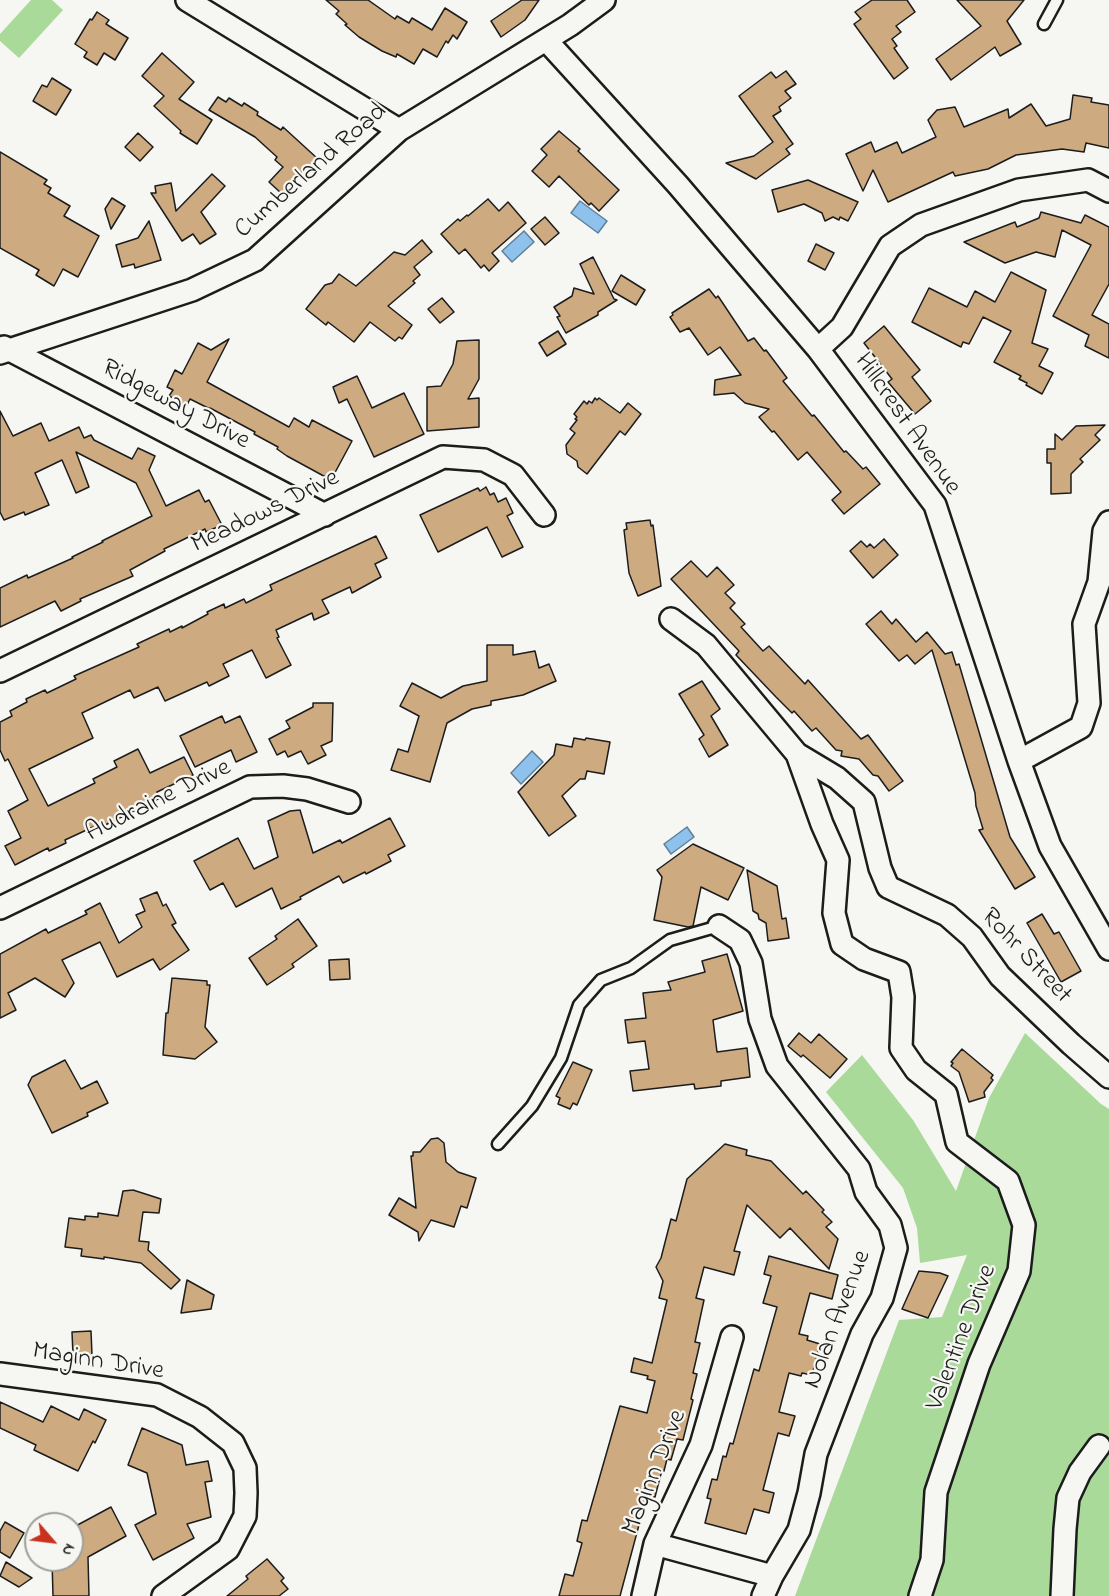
<!DOCTYPE html>
<html>
<head>
<meta charset="utf-8">
<style>
  body { margin:0 }
  #map { position:relative; width:1109px; height:1596px; overflow:hidden; background:#f6f6f2; font-family:"Indie Flower",sans-serif }
  canvas { display:block }
  .north { position:absolute; left:24px; top:1512px; width:60px; height:60px; box-sizing:border-box; background:#f6f6f2; border:2px solid #9f9f9c; border-radius:50%; rotate:118deg; font-size:16px; font-weight:700; line-height:24px; text-align:center; color:#1c1c1c }
  .north::after { content:''; display:block; margin:auto; width:21px; height:27px; background:#c8321e; clip-path:polygon(50% 0,100% 100%,50% 72%,0 100%) }
</style>
</head>
<body>
<div id="map">
<canvas width="1109" height="1596"></canvas>
<div class="north">N</div>
</div>
<script>
const c = document.querySelector('canvas').getContext('2d');
c.lineJoin = 'round';
function fill(path, color) { c.fillStyle = color; c.fill(path, 'evenodd'); }
const shape = rows => new Path2D(rows.map(r => 'M' + r).join(''));
function stroke(path, color, width, dash) { c.strokeStyle = color; c.lineWidth = width; c.lineCap = dash ? 'butt' : 'round'; c.setLineDash(dash || []); c.stroke(path); }
function write(font, color, halo, rows, align = 'center') {
  c.font = font + ' "Indie Flower",sans-serif'; c.lineWidth = 4.5; c.setLineDash([]); c.textBaseline = 'middle'; c.strokeStyle = halo; c.fillStyle = color; for (const [text, x, y, turn = 0] of rows) {
    c.save(); c.translate(x, y); c.rotate((+turn || 0) * Math.PI / 180); c.textAlign = isNaN(turn) ? turn : align; if (halo) c.strokeText(text, 0, 0); c.fillText(text, 0, 0); c.restore();
  }
}
const green = shape([
  [31,0,52,0,63,10,19,58,0,41,0,34],
  [1025,1033,1101,1104,1109,1109,1109,1596,795,1596,899,1320,942,1317,967,1255,920,1263,917,1228,903,1188,826,1092,862,1055,913,1120,956,1191,989,1098]
]);
const water = shape([
  [580,201,607,221,598,233,571,213,580,201],
  [524,231,534,242,512,262,502,251,524,231],
  [532,751,543,762,521,784,511,773,532,751],
  [687,827,694,837,671,854,664,844,687,827]
]);
const building = shape([
  [326,0,368,0,395,19,397,16,409,23,412,18,432,30,445,8,467,22,457,39,453,35,448,43,446,41,437,57,423,49,414,64,397,54,396,57,382,51,359,37,345,25,347,24,336,14,339,11,326,0],
  [522,0,539,0,525,20,501,37,491,21,522,0],
  [872,0,907,0,915,12,896,26,901,32,892,39,897,46,894,48,908,68,894,79,854,24,861,19,855,12,872,0],
  [957,0,1024,0,1007,21,1021,44,1000,56,995,47,951,80,936,59,981,26,957,0],
  [97,12,109,20,106,24,128,38,115,60,104,53,97,65,84,57,87,52,75,44,90,19,92,20,97,12],
  [162,53,194,82,179,99,212,120,197,144,180,133,181,131,154,106,164,96,142,76,162,53],
  [786,71,796,84,785,91,791,98,779,107,781,111,773,116,793,144,786,149,790,154,756,179,726,163,754,156,773,142,739,96,771,72,776,78,786,71],
  [52,78,71,90,56,115,33,101,42,85,47,87,52,78],
  [1073,95,1092,98,1091,102,1109,105,1109,148,1086,143,1084,152,1062,149,1016,155,988,169,955,176,953,172,888,202,873,170,863,191,846,154,871,142,875,152,897,142,902,153,936,137,928,120,937,110,955,107,964,127,1008,109,1009,118,1031,104,1046,126,1070,119,1073,95],
  [218,97,226,102,229,98,242,106,244,103,258,112,257,115,281,130,283,127,318,159,308,170,305,168,282,194,269,182,283,167,275,160,277,157,255,137,209,110,218,97],
  [559,131,580,149,578,151,619,190,599,211,591,203,589,205,559,176,549,187,532,171,547,155,541,149,559,131],
  [138,133,153,147,140,161,125,147,138,133],
  [0,152,47,180,44,184,51,188,48,193,70,206,64,216,99,236,78,277,63,269,54,286,36,275,39,270,0,248,0,152],
  [212,174,225,186,201,212,216,234,200,244,193,234,182,241,151,193,156,193,155,186,171,183,176,211,212,174],
  [808,180,858,202,848,221,840,217,839,220,833,217,825,221,822,213,804,204,778,212,772,190,808,180],
  [112,198,125,206,111,229,105,209,112,198],
  [488,199,499,211,508,202,526,223,492,253,499,261,489,271,484,265,481,268,465,249,459,254,441,234,458,219,460,221,467,215,468,216,488,199],
  [1041,212,1081,223,1085,215,1109,227,1109,284,1092,315,1109,324,1109,358,1085,346,1089,335,1053,316,1091,245,1062,230,1055,257,1036,252,1005,263,964,242,1015,222,1017,227,1039,218,1041,212],
  [545,217,559,233,545,245,531,229,545,217],
  [149,221,161,260,135,268,134,264,122,267,116,245,138,238,149,221],
  [422,240,432,252,414,267,420,275,413,281,415,283,388,306,412,325,402,339,399,337,395,341,370,322,354,342,328,322,326,325,306,309,325,285,332,283,339,274,356,286,394,252,405,255,422,240],
  [816,244,834,253,825,270,808,261,816,244],
  [593,257,614,299,617,300,598,312,598,315,566,333,557,317,560,316,554,307,572,296,574,288,594,294,580,264,593,257],
  [1011,272,1046,290,1032,343,1048,349,1039,366,1053,373,1042,394,1026,385,1027,383,1019,379,1021,376,994,362,1011,331,983,317,969,344,963,342,961,347,912,322,929,288,967,307,975,291,995,302,1011,272],
  [621,275,645,290,636,305,612,291,621,275],
  [709,289,716,298,718,296,748,341,754,338,764,351,766,350,787,378,783,381,812,416,814,415,844,452,846,451,863,469,866,467,880,484,844,514,832,500,841,492,807,452,798,460,774,431,772,432,759,417,769,409,745,403,734,393,714,395,715,380,741,375,720,347,708,355,689,328,680,332,670,317,673,315,672,313,709,289],
  [442,298,454,312,440,323,428,309,442,298],
  [884,326,920,370,912,377,931,401,915,414,888,382,892,379,864,343,884,326],
  [558,331,566,344,547,356,539,343,558,331],
  [229,339,207,382,289,427,294,418,309,427,312,420,352,441,331,480,287,456,277,449,278,447,254,434,255,432,210,408,210,409,190,399,187,405,169,396,173,390,167,387,175,370,182,374,198,343,211,350,229,339],
  [479,340,479,379,468,399,479,398,479,427,427,431,427,387,441,386,453,364,457,341,479,340],
  [357,376,372,408,404,393,424,434,374,457,347,399,339,403,333,387,357,376],
  [595,398,597,400,599,398,620,413,628,403,641,414,625,435,620,431,587,474,578,467,577,461,567,454,566,445,575,433,570,429,577,420,575,419,577,417,574,414,584,401,587,404,589,401,592,403,595,398],
  [0,411,13,436,41,423,49,441,79,427,84,438,91,435,94,440,132,459,138,448,155,456,149,470,166,506,199,490,205,502,209,500,222,525,206,532,205,529,164,549,165,551,130,570,133,576,80,599,81,601,61,611,55,601,0,627,0,588,27,575,28,578,73,558,72,557,103,542,102,541,152,516,136,483,76,452,89,487,76,493,62,460,35,473,49,505,25,515,24,512,4,520,0,512,0,411],
  [1105,425,1095,435,1100,440,1080,459,1083,462,1071,474,1071,493,1051,494,1051,463,1047,463,1047,449,1055,449,1055,434,1062,440,1076,426,1105,425],
  [486,487,490,495,494,493,498,502,506,498,513,513,507,516,523,547,502,557,487,527,438,552,420,515,478,488,480,491,486,487],
  [650,520,651,526,653,525,661,586,638,596,629,573,624,530,627,529,626,523,650,520],
  [376,536,387,558,375,564,381,577,352,593,350,587,322,600,329,613,314,620,312,613,276,630,279,637,277,638,291,665,266,678,252,650,223,664,229,676,209,686,207,682,165,701,158,687,134,698,130,690,82,713,93,738,29,769,48,806,95,783,93,779,117,767,114,761,138,749,150,773,184,757,193,775,157,792,160,798,95,830,93,827,65,840,66,843,49,851,48,848,15,865,5,846,21,838,8,811,28,800,8,759,5,761,0,750,0,722,12,716,10,711,27,702,26,699,45,690,47,693,76,679,74,676,139,647,137,644,169,629,170,632,182,626,182,628,208,614,207,612,224,604,225,608,244,599,246,603,272,590,270,585,376,536],
  [884,539,898,555,873,578,850,551,861,541,867,547,870,544,874,548,884,539],
  [691,561,707,577,717,567,734,585,725,593,735,603,730,608,745,624,741,627,763,651,769,646,805,684,808,680,861,739,868,735,903,781,889,791,878,776,873,775,859,759,841,756,842,751,836,750,816,728,812,731,794,711,792,713,776,697,736,655,739,651,671,579,691,561],
  [881,611,892,624,896,619,916,642,927,632,945,654,952,652,956,665,959,664,1010,837,1035,877,1015,889,979,830,983,829,976,806,975,793,932,650,915,664,907,655,899,661,866,624,881,611],
  [487,645,513,645,513,655,535,651,539,668,549,664,556,681,523,695,491,701,491,705,472,709,447,723,430,782,391,770,398,749,408,752,419,716,400,706,412,683,441,698,463,686,487,681,487,645],
  [702,681,720,709,711,716,728,745,709,757,699,739,704,735,679,694,702,681],
  [313,703,333,703,332,741,321,746,326,755,308,764,301,751,288,757,285,751,277,755,269,739,290,728,286,721,313,707,313,703],
  [222,716,225,723,240,716,257,752,236,762,231,750,195,767,180,736,222,716],
  [574,738,585,740,586,738,610,742,604,774,587,771,585,779,580,779,562,796,576,816,549,836,518,792,554,755,556,744,572,747,574,738],
  [300,810,313,853,340,840,342,843,390,818,405,846,388,855,391,861,366,874,365,872,343,883,339,876,300,897,301,899,281,909,272,888,236,907,223,883,210,890,194,861,238,838,254,869,278,857,268,821,290,811,300,810],
  [693,844,744,868,728,900,701,887,693,926,688,927,654,920,662,877,657,870,693,844],
  [747,870,777,886,782,919,786,918,789,938,768,941,766,923,759,919,758,914,753,911,747,870],
  [157,892,163,906,166,904,176,923,172,925,189,950,160,970,153,959,117,977,100,942,62,960,74,983,65,997,35,978,8,993,16,1010,0,1018,0,954,46,929,48,933,87,914,85,911,100,903,119,943,142,927,136,915,145,911,140,899,157,892],
  [1042,914,1054,934,1059,932,1081,971,1061,982,1027,923,1042,914],
  [298,919,317,946,292,964,294,967,267,985,249,958,277,939,275,936,298,919],
  [727,954,743,1011,713,1020,717,1052,747,1048,750,1077,721,1081,721,1086,695,1089,694,1084,633,1091,630,1071,649,1069,645,1041,628,1043,625,1020,646,1018,643,993,671,990,668,982,705,972,702,961,727,954],
  [349,959,350,979,330,980,329,960,349,959],
  [172,978,207,981,207,985,210,985,205,1027,217,1042,195,1059,163,1055,166,1013,168,1013,172,978],
  [799,1033,811,1043,819,1034,847,1059,830,1078,803,1055,801,1057,788,1046,799,1033],
  [962,1049,993,1075,991,1078,993,1080,984,1092,985,1097,969,1102,959,1072,951,1066,953,1063,951,1062,962,1049],
  [65,1060,81,1089,97,1081,108,1103,87,1113,88,1116,52,1133,28,1085,32,1077,65,1060],
  [573,1062,592,1070,577,1105,573,1103,570,1109,558,1104,560,1098,556,1096,573,1062],
  [438,1138,444,1143,446,1162,458,1172,476,1178,467,1208,461,1206,454,1227,431,1220,419,1241,418,1232,389,1215,399,1198,416,1208,411,1156,413,1156,413,1152,420,1152,431,1139,438,1138],
  [725,1144,747,1150,746,1155,771,1161,803,1194,806,1191,824,1210,822,1212,832,1222,826,1227,838,1239,829,1269,790,1228,780,1238,747,1205,734,1251,740,1252,734,1275,704,1267,696,1298,704,1300,695,1342,700,1343,693,1373,697,1374,691,1399,693,1400,683,1440,677,1439,671,1460,667,1459,664,1471,662,1470,655,1497,647,1495,620,1596,559,1596,565,1574,573,1576,582,1543,577,1541,582,1520,587,1521,620,1406,647,1413,655,1381,647,1379,648,1376,631,1372,634,1358,652,1363,667,1300,659,1298,663,1281,656,1267,661,1258,671,1219,676,1221,687,1179,725,1144],
  [133,1190,161,1199,159,1213,143,1212,139,1241,149,1242,148,1250,180,1280,171,1289,141,1263,104,1257,104,1259,81,1256,82,1249,65,1247,69,1218,85,1220,85,1216,98,1217,98,1213,118,1216,123,1191,133,1190],
  [769,1256,838,1275,832,1299,810,1293,799,1334,808,1336,807,1340,820,1344,812,1375,802,1373,801,1376,789,1373,779,1412,795,1416,789,1436,778,1433,763,1490,774,1493,769,1513,754,1509,746,1534,705,1523,711,1499,707,1498,712,1479,717,1480,723,1456,726,1457,730,1443,733,1444,754,1369,759,1371,777,1307,763,1303,771,1276,764,1274,769,1256],
  [919,1271,940,1273,948,1276,928,1318,902,1309,919,1271],
  [187,1280,214,1295,211,1309,181,1313,187,1280],
  [91,1331,92,1355,73,1355,72,1332,91,1331],
  [0,1402,43,1422,51,1406,79,1420,84,1409,106,1420,95,1443,93,1441,78,1471,34,1450,36,1445,0,1428,0,1402],
  [142,1428,182,1445,186,1465,208,1461,212,1481,205,1482,211,1517,187,1524,194,1538,153,1560,135,1525,156,1514,147,1473,128,1465,142,1428],
  [111,1507,126,1536,88,1557,89,1596,53,1596,52,1560,72,1560,72,1528,111,1507],
  [5,1522,24,1533,10,1558,0,1552,0,1531,5,1522],
  [267,1559,284,1578,281,1581,288,1589,279,1596,227,1596,248,1579,246,1576,267,1559],
  [6,1562,32,1578,19,1587,0,1576,6,1562]
]);
const service = shape([
  [1044,24,1057,0],
  [498,1144,532,1106,561,1058,579,1005,601,980,631,968,670,940,719,926]
]);
const minor = shape([
  [187,0,399,130],
  [546,40,678,185,818,349,935,505,1019,761,1050,846,1109,949],
  [4,347,325,515],
  [818,349,842,327,890,246,921,225,1019,190,1088,180,1109,191],
  [0,353,192,290,255,260,399,130,570,25,604,0],
  [671,619,706,645,797,754,837,778,864,802,880,868,888,887,947,915,972,937,1000,976,1071,1044,1109,1077],
  [0,671,443,457,484,460,513,475,544,515],
  [797,754,822,824,838,860,834,913,842,944,864,959,899,972,903,997,901,1048,916,1070,946,1094,957,1142,1008,1181,1024,1225,1019,1271,979,1364,936,1492,932,1560,920,1596],
  [1019,761,1081,727,1089,703,1084,624,1099,582,1104,531,1109,522],
  [0,908,250,787,283,786,307,789,349,802],
  [719,926,740,940,751,963,760,1019,777,1066,859,1169,866,1192,890,1225,896,1248,882,1298,862,1334,816,1454,809,1493,799,1530,772,1576,763,1596],
  [0,1374,157,1395,200,1417,233,1443,245,1468,246,1493,245,1516,228,1549,163,1596],
  [655,1544,772,1576],
  [643,1596,655,1544,701,1445,732,1337],
  [1062,1596,1065,1529,1068,1498,1080,1472,1099,1446]
]);
const streetNames = [
  ["Cumberland Road",312,172,-41],
  ["Ridgeway Drive",175,406,28],
  ["Hillcrest Avenue",906,425,55],
  ["Meadows Drive",266,513,-26],
  ["Audraine Drive",159,802,-26],
  ["Rohr Street",1025,957,47],
  ["Nolan Avenue",839,1320,-69],
  ["Valentine Drive",963,1338,-69],
  ["Maginn Drive",98,1363,9],
  ["Maginn Drive",656,1473,-68]
];
fill(green, '#aada9a');
fill(water, '#8ec2ec');
stroke(water, '#608099', 1.5);
fill(building, '#cdaa80');
stroke(building, '#1c1c1c', 1.5);
stroke(service, '#1c1c1c', 15);
stroke(minor, '#1c1c1c', 26);
stroke(service, '#f6f6f2', 10);
stroke(minor, '#f6f6f2', 21);
write('26px', '#1c1c1c', '#f6f6f2', streetNames);
</script>
</body>
</html>
